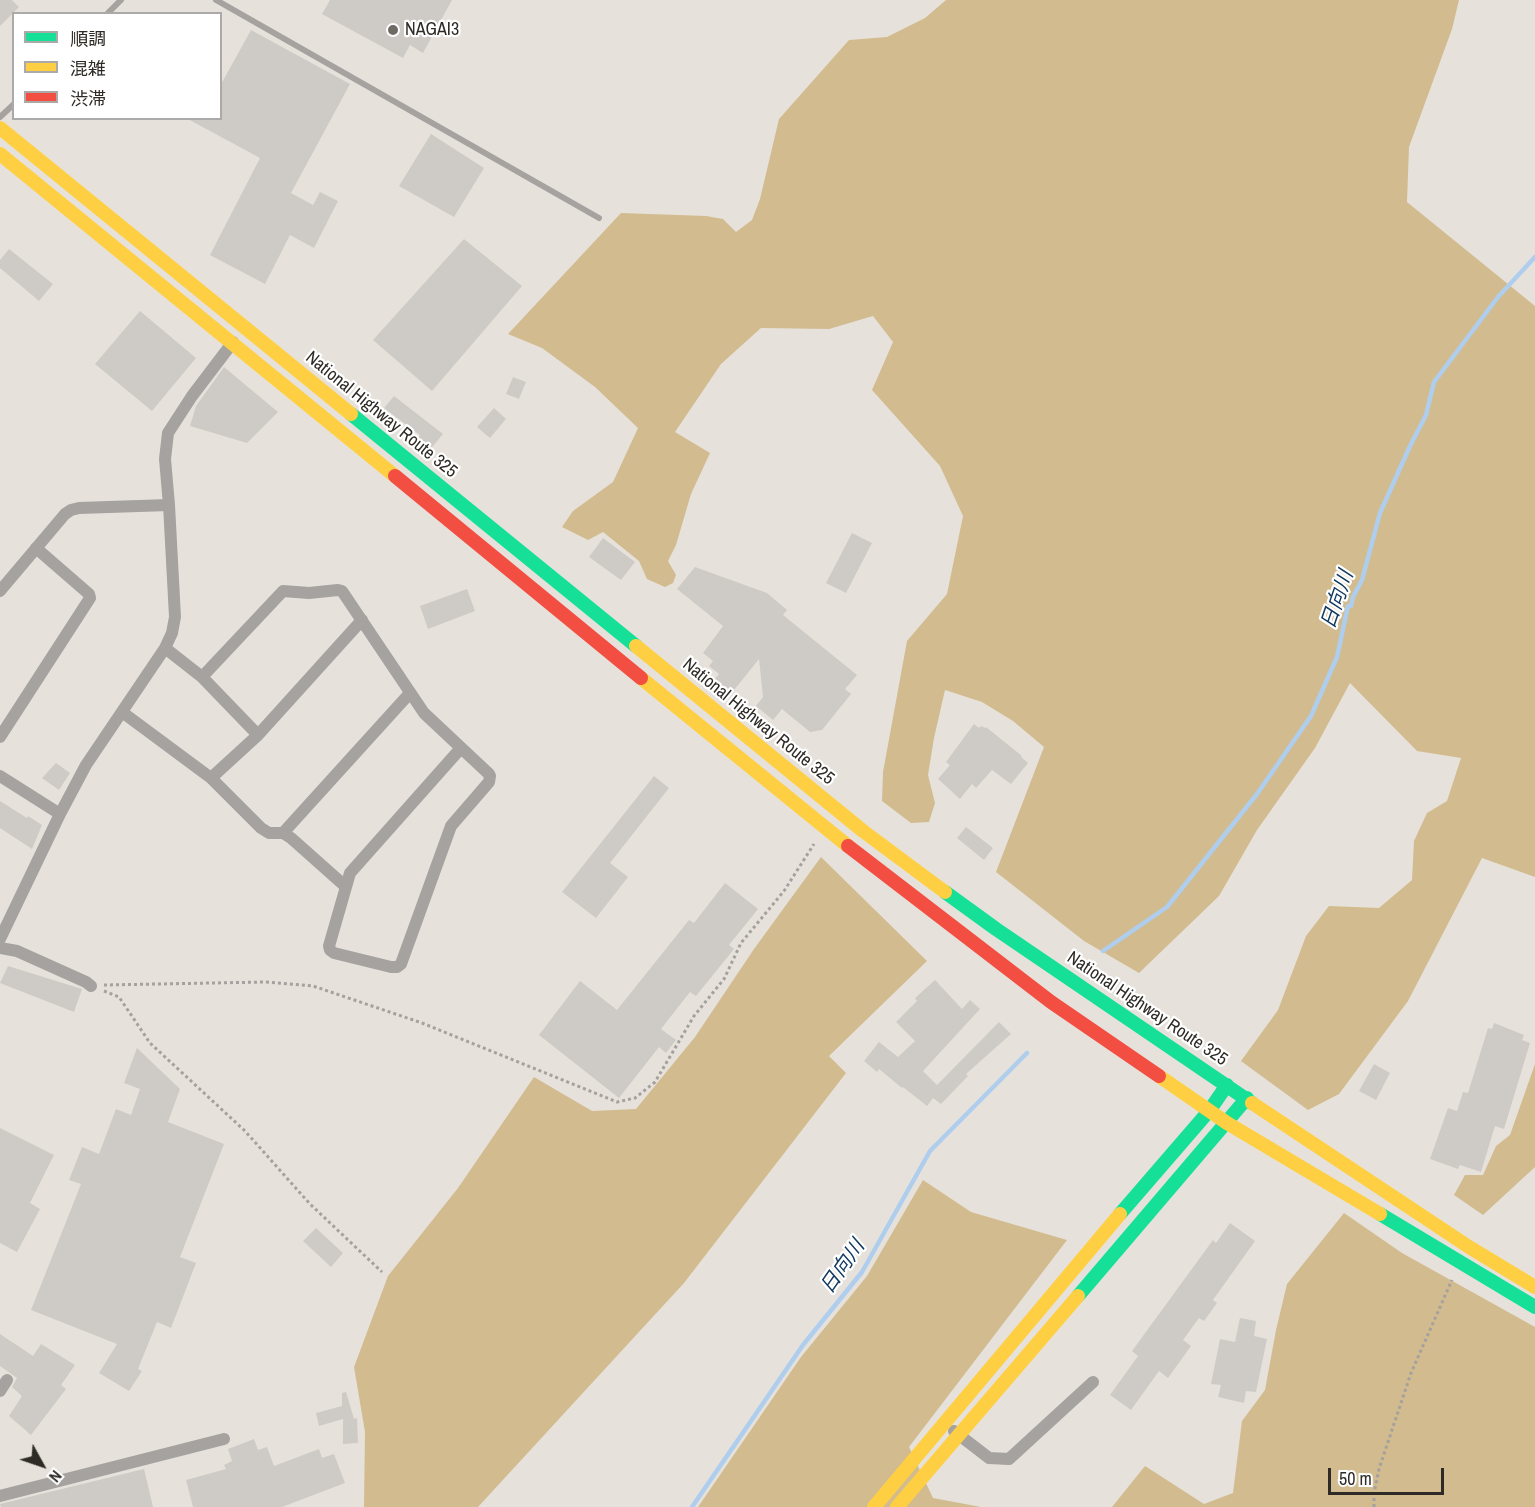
<!DOCTYPE html>
<html>
<head>
<meta charset="utf-8">
<style>
  body { margin:0 }
  #map { position:relative; width:1535px; height:1507px; overflow:hidden; background:#e6e2db; font-family:"Archivo Narrow","Noto Sans JP",sans-serif }
  canvas { display:block }
  .legend { position:absolute; left:12px; top:12px; width:210px; height:108px; box-sizing:border-box; background:#fff; border:2px solid #abaaa8; margin:0; padding:8px 10px; list-style:none; font-size:18px; color:#2e2b26 }
  .legend li { display:flex; align-items:center; gap:12px; height:30px }
  .legend b { width:30px; border:2px solid #abaaa8 }
  .north { position:absolute; left:12px; top:1435px; width:60px; height:60px; -webkit-text-stroke:4px #fff; paint-order:stroke; rotate:130deg; font-size:16px; font-weight:700; line-height:24px; text-align:center; color:#2e2b26 }
  .north::after { content:''; display:block; margin:auto; width:21px; height:27px; background:#2e2b26; clip-path:polygon(50% 0,100% 100%,50% 72%,0 100%) }
  .scale { position:absolute; left:1328px; top:1468px; width:116px; height:27px; box-sizing:border-box; border:3px solid #2e2b26; border-top:0; padding-left:8px; font-size:18px; line-height:21px; white-space:nowrap; color:#2e2b26; -webkit-text-stroke:4px #fff; paint-order:stroke }
</style>
</head>
<body>
<div id="map">
<canvas width="1535" height="1507"></canvas>
<ul class="legend">
<li><b style="height:8px;background:#16e098"></b>順調</li>
<li><b style="height:8px;background:#ffcf43"></b>混雑</li>
<li><b style="height:8px;background:#f24e42"></b>渋滞</li>
</ul>
<div class="north">N</div>
<div class="scale">50 m</div>
</div>
<script>
const c = document.querySelector('canvas').getContext('2d');
c.lineJoin = 'round';
function fill(path, color) { c.fillStyle = color; c.fill(path, 'evenodd'); }
const shape = rows => new Path2D(rows.map(r => 'M' + r).join(''));
function stroke(path, color, width, dash) { c.strokeStyle = color; c.lineWidth = width; c.lineCap = dash ? 'butt' : 'round'; c.setLineDash(dash || []); c.stroke(path); }
function write(font, color, halo, rows, align = 'center') {
  c.font = font + ' "Archivo Narrow","Noto Sans JP",sans-serif'; c.lineWidth = 4.5; c.setLineDash([]); c.textBaseline = 'middle'; c.strokeStyle = halo; c.fillStyle = color; for (const [text, x, y, turn = 0] of rows) {
    c.save(); c.translate(x, y); c.rotate((+turn || 0) * Math.PI / 180); c.textAlign = isNaN(turn) ? turn : align; if (halo) c.strokeText(text, 0, 0); c.fillText(text, 0, 0); c.restore();
  }
}
const forest = shape([
  [946,0,1459,0,1452,29,1409,147,1407,202,1535,306,1535,877,1482,858,1408,1001,1339,1094,1308,1110,1241,1061,1278,1010,1306,936,1329,906,1379,908,1412,880,1414,841,1427,813,1447,801,1461,758,1417,751,1350,683,1315,748,1257,830,1219,896,1139,973,1084,941,996,872,1044,747,1013,721,982,702,945,690,934,738,928,775,935,803,929,822,911,823,882,801,883,772,907,641,947,594,963,516,940,466,872,390,893,342,873,316,829,329,761,328,721,364,675,432,710,453,691,494,676,545,668,561,676,575,673,583,665,587,647,579,639,561,603,532,588,540,562,527,573,511,613,482,638,428,595,387,542,348,508,334,621,213,706,216,723,219,736,232,752,220,760,199,779,119,849,40,887,37,925,18],
  [821,857,927,961,829,1056,846,1073,684,1283,478,1507,364,1507,365,1432,354,1367,388,1276,458,1188,534,1077,592,1111,636,1109,695,1037,754,949],
  [1535,1064,1535,1167,1483,1215,1454,1195,1465,1175,1483,1175,1496,1146,1510,1135],
  [923,1180,971,1212,1067,1240,909,1447,933,1498,981,1507,698,1507,801,1357,867,1276],
  [1344,1213,1402,1253,1535,1327,1535,1507,1112,1507,1145,1466,1204,1504,1233,1493,1242,1421,1265,1390,1276,1330,1287,1284]
]);
const stream = shape([
  [1103,951,1167,907,1257,794,1311,716,1337,657,1348,606,1351,606,1353,597,1362,580,1380,513,1410,446,1426,415,1434,382,1498,297,1535,257],
  [692,1507,803,1345,862,1272,930,1151,1027,1053]
]);
const building = shape([
  [0,0,12,0,19,7,0,26],
  [330,0,452,0,423,53,410,45,403,58,322,14],
  [251,30,350,84,291,193,313,205,320,192,338,201,314,248,290,235,265,284,210,255,260,158,186,118,220,118,220,86],
  [431,134,484,168,454,217,399,186],
  [464,239,522,286,432,391,373,340],
  [9,249,53,284,39,301,0,268,0,260],
  [140,311,196,358,152,411,95,364],
  [224,367,278,412,247,443,190,426,196,406],
  [513,377,526,382,519,399,506,394],
  [394,396,443,434,428,452,415,441,420,435,384,408],
  [494,408,506,419,490,438,477,427],
  [852,533,872,543,846,593,826,583],
  [603,538,635,562,621,580,589,557],
  [695,567,767,593,787,610,783,615,857,675,845,689,851,694,822,730,810,732,782,709,773,720,756,706,763,697,759,659,730,695,713,681,719,674,709,666,713,661,703,653,723,626,677,589],
  [467,589,475,611,428,629,420,606],
  [974,724,979,728,981,726,985,728,986,727,1022,756,1021,757,1028,763,1011,784,992,770,976,788,972,784,960,799,938,779,950,765,946,762],
  [56,763,70,773,59,790,42,778],
  [654,776,669,788,610,863,628,877,596,918,562,892],
  [0,801,27,818,28,816,42,825,32,849,0,828],
  [966,827,993,848,984,860,957,838],
  [725,883,758,909,729,945,734,949,696,996,690,992,661,1029,676,1040,666,1053,659,1047,619,1098,539,1035,580,981,617,1010,689,920,694,923],
  [8,966,82,989,74,1012,0,983],
  [935,980,962,1009,970,1000,980,1009,923,1071,937,1085,999,1022,1011,1034,966,1074,968,1076,941,1104,933,1098,927,1106,903,1087,902,1088,879,1069,877,1072,864,1061,879,1042,898,1057,915,1041,896,1022,917,1001,915,998],
  [1494,1023,1524,1035,1522,1040,1530,1043,1504,1129,1495,1126,1481,1172,1460,1165,1458,1169,1430,1159,1448,1108,1457,1111,1463,1092,1468,1093,1488,1028,1492,1029],
  [137,1048,180,1089,168,1122,224,1144,180,1257,196,1263,171,1328,157,1322,138,1369,142,1371,129,1391,99,1373,117,1344,31,1310,81,1184,69,1180,82,1147,99,1154,116,1109,131,1115,140,1089,124,1083],
  [1374,1064,1390,1073,1376,1100,1359,1091],
  [0,1128,54,1155,30,1203,40,1209,17,1252,0,1243],
  [1230,1223,1255,1241,1213,1300,1217,1303,1204,1321,1199,1318,1183,1340,1191,1346,1168,1378,1159,1371,1131,1410,1110,1395,1138,1356,1132,1351,1213,1240,1216,1243],
  [316,1228,343,1253,331,1267,303,1241],
  [1240,1318,1256,1321,1254,1336,1267,1339,1256,1392,1246,1391,1244,1403,1218,1397,1221,1385,1211,1384,1220,1339,1235,1342],
  [0,1334,33,1356,41,1344,75,1365,61,1385,66,1389,31,1435,9,1416,22,1396,12,1387,17,1378,0,1366],
  [346,1392,354,1419,357,1418,358,1443,343,1444,343,1419,319,1426,316,1413,342,1406,342,1393],
  [254,1439,258,1450,267,1447,274,1466,319,1449,322,1458,334,1454,345,1483,282,1507,193,1507,186,1480,226,1469,224,1465,232,1461,228,1449],
  [144,1469,153,1507,1,1507,0,1504]
]);
const path = shape([
  [104,985,266,982,313,986,422,1023,617,1102,635,1098,655,1082,694,1016,724,979,741,943,784,891,814,844],
  [104,991,119,997,150,1043,245,1131,310,1204,382,1272],
  [1374,1507,1374,1493,1379,1469,1411,1373,1452,1280]
]);
const lane = shape([
  [216,0,599,218],
  [107,14,121,0],
  [0,117,14,104]
]);
const street = shape([
  [169,505,165,459,168,433,192,396,233,342],
  [0,591,65,514,71,510,79,508,169,505,175,617,172,633,165,648,86,765,60,814,0,939],
  [165,648,202,677,283,591,309,593,338,590,342,591,424,713,489,774,490,776,489,782,451,826,401,964,397,967,391,967,334,953,330,950,329,946,350,873,461,748],
  [202,677,258,735],
  [122,712,211,778,261,828,269,833,283,833,291,838,345,886],
  [0,737,90,598,89,594,36,548],
  [0,776,60,814],
  [211,778,258,735,362,620],
  [283,833,410,693],
  [0,948,17,951,86,982,91,986],
  [0,1391,7,1380],
  [954,1431,989,1458,1009,1459,1093,1382],
  [0,1496,224,1439]
]);
const fast = shape([
  [351,414,636,646],
  [945,892,996,929,1252,1103],
  [1120,1214,1209,1111,1227,1085],
  [1380,1214,1535,1307],
  [1078,1296,1247,1098]
]);
const slow = shape([
  [0,128,351,414],
  [0,154,395,476],
  [636,646,863,831,945,892],
  [641,678,848,846],
  [1159,1076,1227,1123,1380,1214],
  [1252,1103,1469,1247,1535,1287],
  [874,1507,1120,1214],
  [897,1507,1078,1296]
]);
const jam = shape([
  [395,476,641,678],
  [848,846,1051,1002,1159,1076]
]);
const markers = [
  [393,30,6,"#6e6b65"]
];
const poiNames = [
  ["NAGAI3",405,30]
];
const streetNames = [
  ["National Highway Route 325",381,415,39],
  ["National Highway Route 325",758,722,39],
  ["National Highway Route 325",1147,1009,34]
];
const waterNames = [
  ["日向川",1338,600,-71],
  ["日向川",843,1267,-55]
];
fill(forest, '#d2bb8f');
stroke(stream, '#afceed', 4.5);
fill(building, '#cecac5');
stroke(path, '#a4a19e', 3, [3, 3]);
stroke(lane, '#a5a29f', 6);
stroke(street, '#a5a29f', 12);
stroke(fast, '#16e098', 14);
stroke(slow, '#ffcf43', 14);
stroke(jam, '#f24e42', 14);
for (const [x, y, r, color] of markers) { const dot = new Path2D(); dot.arc(x, y, r, 0, 2 * Math.PI); c.fillStyle = color; c.fill(dot); stroke(dot, '#fff', 2); }
write('18px', '#2e2b26', '#fff', poiNames, 'left');
write('18px', '#2e2b26', '#fff', streetNames);
write('italic 20px', '#133a61', '#fff', waterNames);
</script>
</body>
</html>
